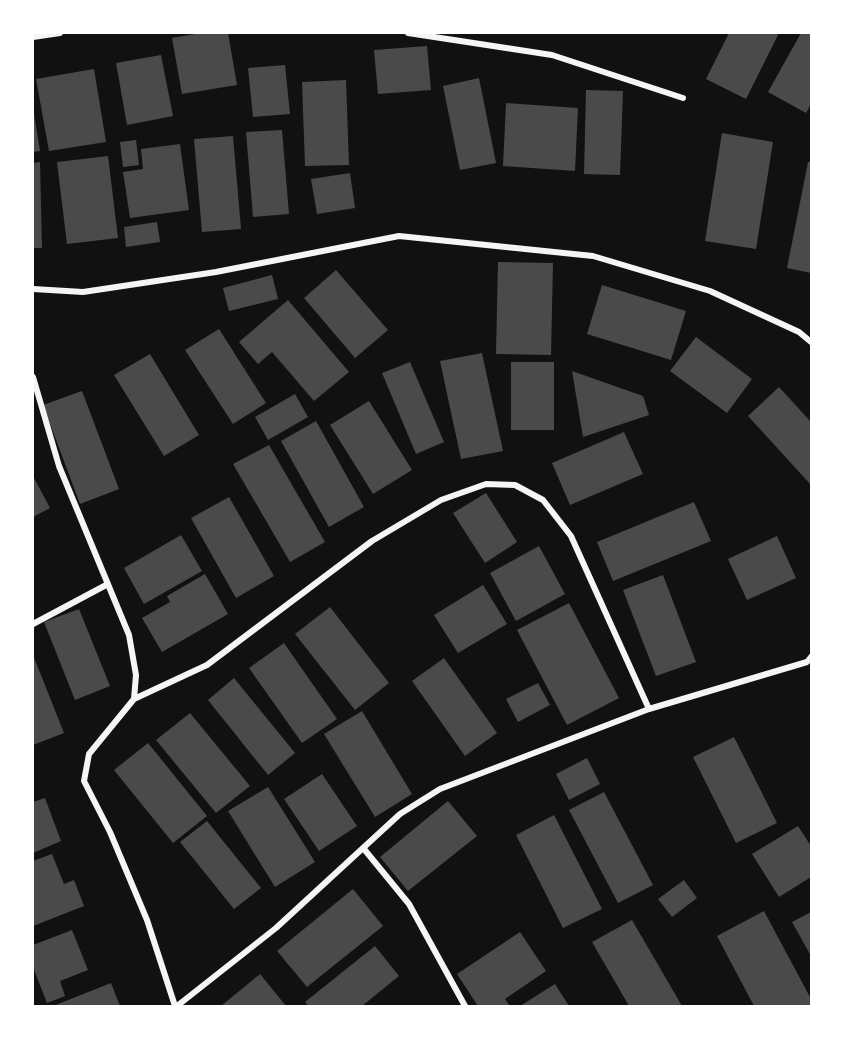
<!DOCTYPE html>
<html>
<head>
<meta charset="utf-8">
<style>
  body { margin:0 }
  #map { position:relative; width:844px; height:1039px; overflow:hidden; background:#111; font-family:Lato,sans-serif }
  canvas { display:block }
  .frame { position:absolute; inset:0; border:34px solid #fff; pointer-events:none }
</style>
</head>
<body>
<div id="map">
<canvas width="844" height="1039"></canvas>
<div class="frame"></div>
</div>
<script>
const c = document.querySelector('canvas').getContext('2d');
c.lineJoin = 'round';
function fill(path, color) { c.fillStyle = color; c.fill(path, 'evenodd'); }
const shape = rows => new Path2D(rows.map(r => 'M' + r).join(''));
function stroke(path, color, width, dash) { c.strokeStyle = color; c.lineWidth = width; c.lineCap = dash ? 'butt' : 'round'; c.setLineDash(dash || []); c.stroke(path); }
const building = shape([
  [201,33,228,33,237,85,182,94,172,38],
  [729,33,779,33,746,99,706,79],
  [801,33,811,33,811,104,806,113,768,92],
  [427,46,431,90,378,94,374,50],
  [161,55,173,116,127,125,116,63],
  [285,65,290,114,253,117,248,68],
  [94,69,106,142,49,151,36,79],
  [479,78,496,163,460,170,443,86],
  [346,80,349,165,305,166,302,82],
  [586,90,623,91,620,175,584,174],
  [506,103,578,108,575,171,503,166],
  [34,114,40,151,33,152,33,115],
  [282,130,289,214,253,217,246,132],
  [722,133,773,142,756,249,705,241],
  [233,136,241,229,202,232,194,139],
  [136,140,139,165,123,167,120,142],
  [180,144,189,210,130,218,123,172,143,169,141,149],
  [108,156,118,238,67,244,57,162],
  [40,162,42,248,33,248,33,163],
  [808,162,811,162,811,273,787,268],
  [350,173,355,208,317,214,311,179],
  [157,222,160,242,126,247,124,227],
  [498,262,553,263,551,355,496,354],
  [336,270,388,330,355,358,304,298],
  [272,275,278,299,229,311,223,288],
  [602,285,686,311,671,360,587,334],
  [288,300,349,372,314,401,272,352,258,364,239,342],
  [219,329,266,403,233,424,185,350],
  [696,337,752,379,727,413,670,371],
  [482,353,503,451,461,459,440,361],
  [150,354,199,435,164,456,114,375],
  [410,362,444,442,416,454,382,373],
  [511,362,554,362,554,430,511,430],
  [572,371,643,396,649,415,583,437],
  [779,387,811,422,811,485,748,416],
  [82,391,119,489,80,504,43,405],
  [295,394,308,417,268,440,255,417],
  [369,401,412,470,373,494,330,425],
  [316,421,364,507,329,527,281,441],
  [624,432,643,474,570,505,552,463],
  [269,445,325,542,290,562,233,464],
  [33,476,50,508,33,517],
  [486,493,517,542,485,563,453,513],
  [229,497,274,576,236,598,191,518],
  [694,502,711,541,613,581,597,542],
  [181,535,202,571,144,604,124,568],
  [777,536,796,578,747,600,728,559],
  [539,546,565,594,516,621,490,573],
  [205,574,228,614,162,652,142,618,170,602,167,596],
  [663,575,696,662,656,676,623,590],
  [483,585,507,624,458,653,434,615],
  [569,603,619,698,567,725,517,630],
  [330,607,389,683,355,710,295,634],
  [79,609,110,686,75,700,44,622],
  [284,643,337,719,302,743,249,668],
  [33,655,64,733,33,745],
  [444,658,497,733,465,756,412,681],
  [234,678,295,753,268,775,208,700],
  [538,683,550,705,518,722,506,699],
  [362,711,412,794,375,817,324,734],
  [190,713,250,786,216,813,156,740],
  [734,737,777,823,736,843,693,757],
  [148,743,207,816,173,843,114,770],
  [587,758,600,784,569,800,556,774],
  [322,774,357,826,319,851,284,799],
  [268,787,315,862,275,887,228,811],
  [604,792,653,885,618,903,569,810],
  [45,798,61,841,33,853,33,802],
  [448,801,477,836,408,891,380,857],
  [554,815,602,909,563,928,516,835],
  [207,821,261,888,234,909,180,842],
  [798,826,811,846,811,877,779,897,752,854],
  [52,854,64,884,74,880,84,906,33,926,33,861],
  [684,880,697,898,672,917,658,899],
  [353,889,383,926,307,987,277,951],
  [764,911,811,999,811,1006,754,1006,717,936],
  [811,912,811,956,792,922],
  [632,920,682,1006,629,1006,592,942],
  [72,930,88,970,60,981,65,996,47,1003,33,967,33,945],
  [520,932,546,971,505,999,509,1005,507,1006,478,1006,457,974],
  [375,946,399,976,362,1006,308,1006,305,1002],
  [260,974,286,1006,221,1006],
  [111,983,120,1006,53,1006],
  [555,984,569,1006,520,1006]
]);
const minor = shape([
  [408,33,552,55,683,98],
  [33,37,60,33],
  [33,289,83,292,216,272,399,236,593,256,710,291,799,332,811,342],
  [33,377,59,466,129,635,136,675,134,699],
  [33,624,108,584],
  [364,849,409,904,465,1006],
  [175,1006,147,920,110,832,84,781,89,754,134,699,207,665,372,541,441,500,486,484,515,485,543,500,571,536,649,709],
  [177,1006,276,928,400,814,440,789,649,709,807,662,811,657]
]);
fill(building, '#4a4a4a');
stroke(minor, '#f5f5f5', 6);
</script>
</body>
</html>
